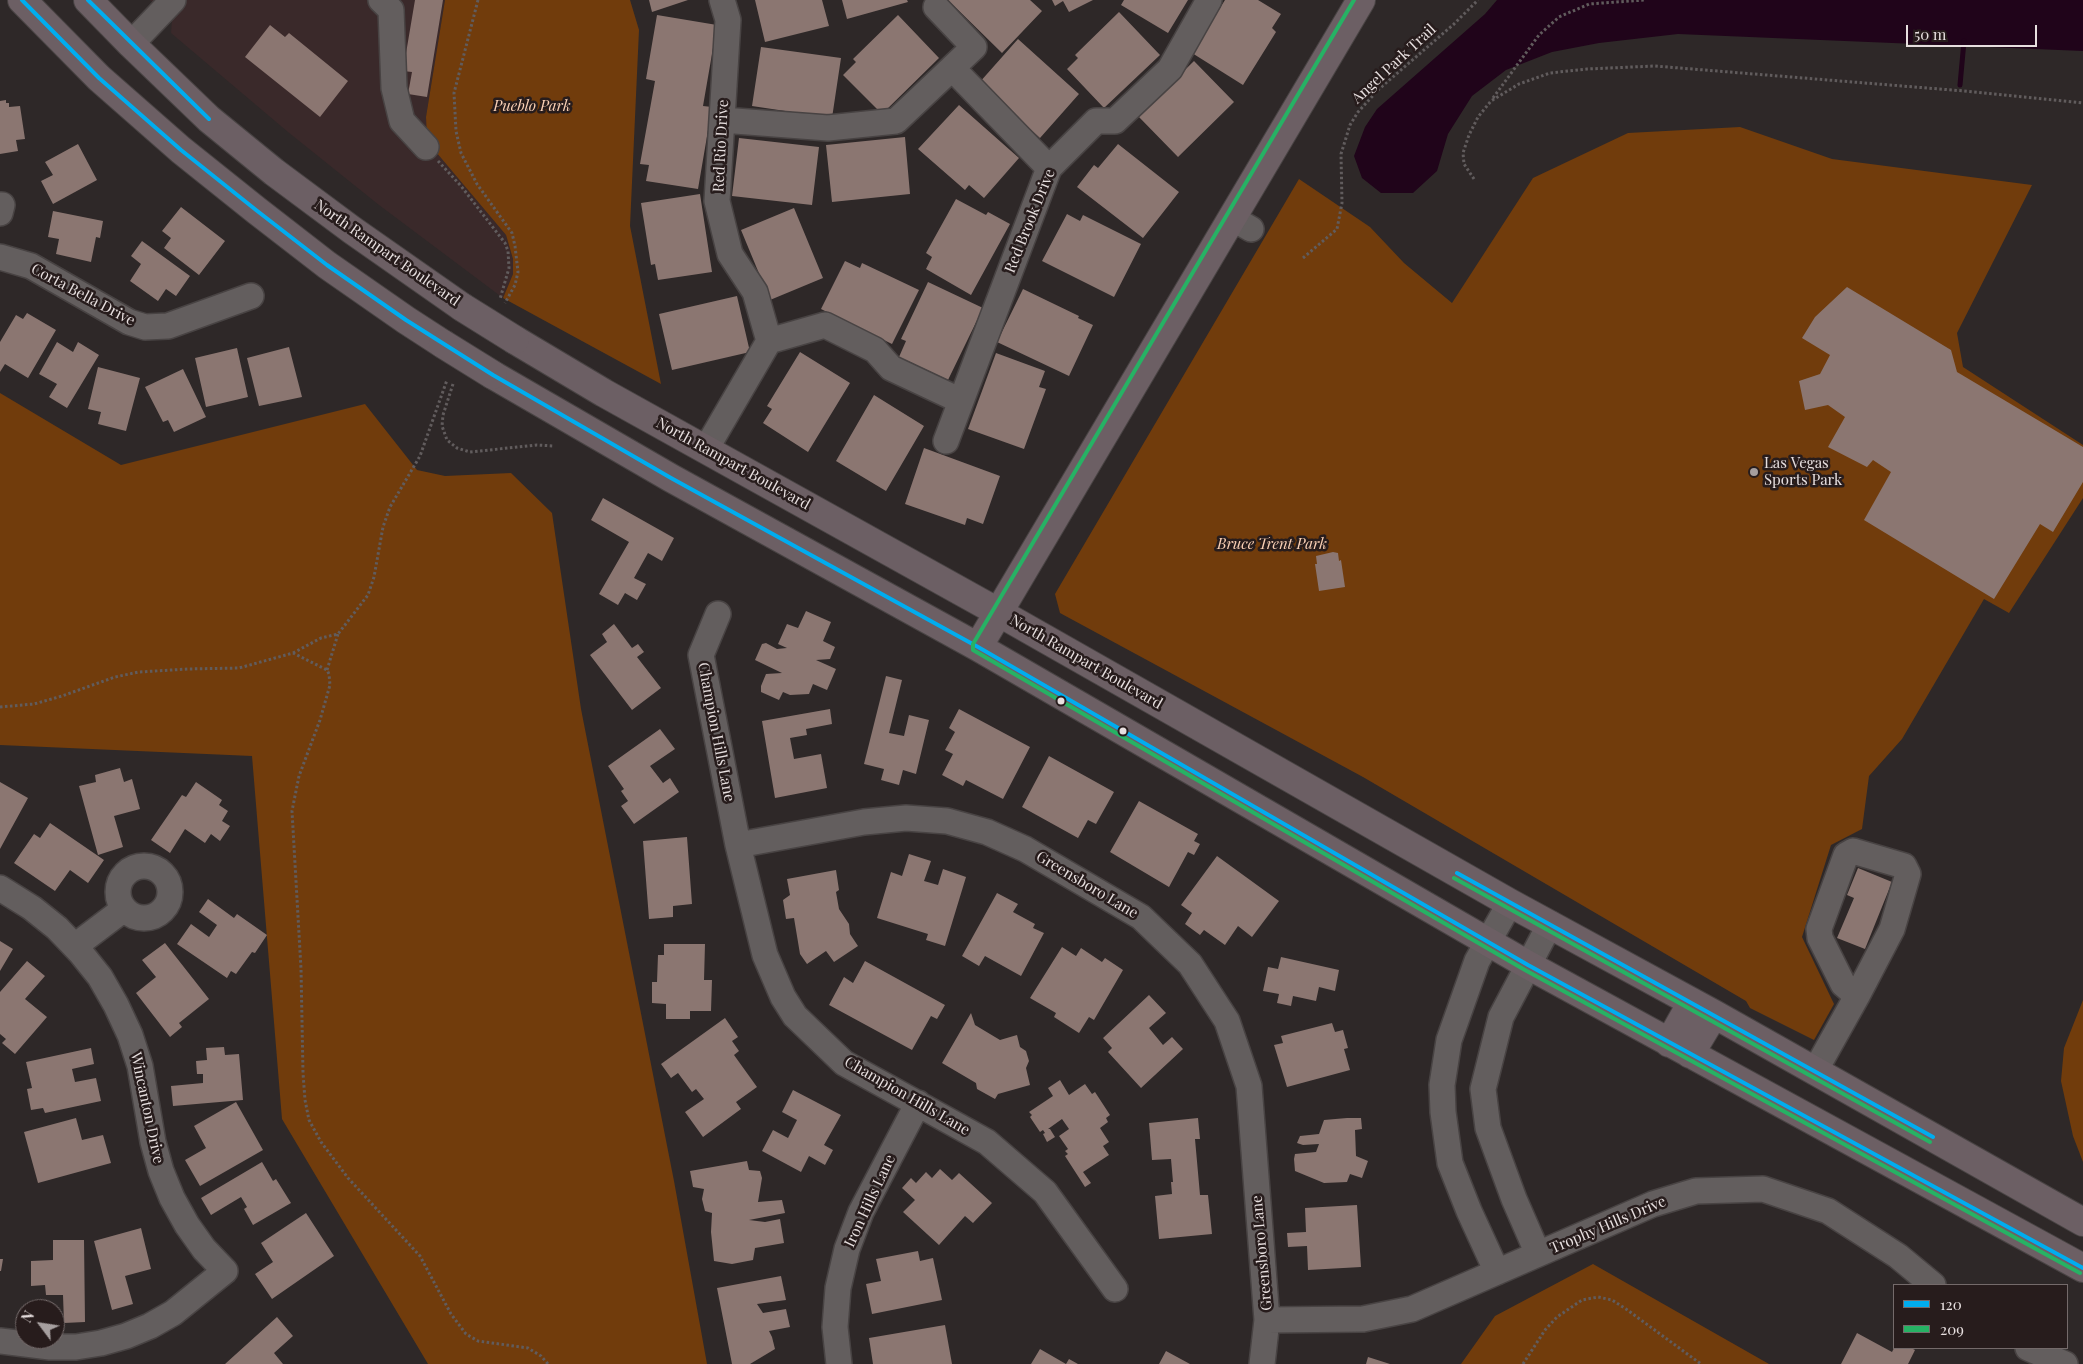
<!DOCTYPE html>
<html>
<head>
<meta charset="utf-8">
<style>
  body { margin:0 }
  #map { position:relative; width:2083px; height:1364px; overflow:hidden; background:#2e2828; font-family:"Playfair Display",serif }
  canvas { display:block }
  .legend { position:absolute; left:1893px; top:1284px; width:175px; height:65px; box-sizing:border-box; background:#271c1c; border:1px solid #746a6a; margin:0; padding:6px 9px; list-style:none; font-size:15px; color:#e7dfdf }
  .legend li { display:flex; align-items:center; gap:10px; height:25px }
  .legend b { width:25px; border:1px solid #746a6a }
  .north { position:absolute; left:15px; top:1299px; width:50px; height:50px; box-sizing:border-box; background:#271c1c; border:1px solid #746a6a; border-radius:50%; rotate:301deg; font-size:14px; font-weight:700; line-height:20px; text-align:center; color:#e7dfdf }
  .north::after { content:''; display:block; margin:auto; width:18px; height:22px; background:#a69f9f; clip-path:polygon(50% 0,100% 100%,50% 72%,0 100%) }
  .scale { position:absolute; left:1906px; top:25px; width:131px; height:22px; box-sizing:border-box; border:2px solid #e7dfdf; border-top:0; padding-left:6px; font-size:15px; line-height:18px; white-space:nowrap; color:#e7dfdf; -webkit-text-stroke:4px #271c1c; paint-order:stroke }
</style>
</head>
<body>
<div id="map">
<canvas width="2083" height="1364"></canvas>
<ul class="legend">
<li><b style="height:6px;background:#00adef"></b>120</li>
<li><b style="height:6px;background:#26b264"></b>209</li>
</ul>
<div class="north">N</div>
<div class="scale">50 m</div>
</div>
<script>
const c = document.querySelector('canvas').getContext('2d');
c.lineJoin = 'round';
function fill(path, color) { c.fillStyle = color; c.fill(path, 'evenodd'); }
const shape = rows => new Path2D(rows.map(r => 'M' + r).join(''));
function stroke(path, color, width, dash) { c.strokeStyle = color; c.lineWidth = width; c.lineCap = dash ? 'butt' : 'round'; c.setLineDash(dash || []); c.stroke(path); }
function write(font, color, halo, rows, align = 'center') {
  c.font = font + ' "Playfair Display",serif'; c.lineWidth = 5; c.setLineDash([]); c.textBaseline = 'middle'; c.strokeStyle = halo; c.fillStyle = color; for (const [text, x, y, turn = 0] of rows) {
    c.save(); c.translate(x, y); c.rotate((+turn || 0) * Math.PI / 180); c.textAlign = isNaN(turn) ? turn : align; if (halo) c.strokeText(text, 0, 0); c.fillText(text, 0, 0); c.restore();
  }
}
const built = shape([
  [150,0,445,0,426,117,436,152,506,235,513,259,513,274,503,298,379,205,288,132,171,33,172,19]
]);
const green = shape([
  [445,0,630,0,639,30,630,226,661,384,503,298,513,274,513,259,506,235,436,152,427,136,426,117],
  [1740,127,1832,159,2032,185,1957,333,1963,367,2083,445,2083,498,2009,613,1984,599,1902,739,1869,776,1862,829,1831,845,1802,937,1834,1004,1814,1040,1750,1008,1746,1001,1363,777,1060,613,1055,594,1299,179,1370,227,1404,263,1452,303,1533,178,1628,133],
  [0,393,121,465,365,404,417,470,445,476,511,473,552,513,581,709,674,1181,707,1364,428,1364,282,1119,252,756,0,745],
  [2083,1000,2083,1162,2073,1136,2061,1081,2064,1048],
  [1593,1264,1769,1364,1461,1364,1495,1316]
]);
const water = shape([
  [1497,0,2083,0,2083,51,1678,34,1599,43,1552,52,1506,70,1472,96,1448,134,1437,171,1413,193,1381,193,1362,178,1354,156,1365,127,1377,109,1485,14]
]);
const stream = shape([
  [1960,85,1964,41]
]);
const building = shape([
  [415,0,443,0,427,97,408,94,412,72,403,71],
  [649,0,688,0,652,12],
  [755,0,822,0,829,26,765,42],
  [842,0,907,0,908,2,847,19],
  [948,0,1030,0,1042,11,1002,53],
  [1052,0,1093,0,1069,12,1063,1,1055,6],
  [1124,0,1188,0,1168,33,1121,5],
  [1225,0,1258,0,1281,14,1272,28,1276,32,1243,85,1192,53],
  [1119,12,1160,55,1104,108,1067,69,1078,58,1075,55],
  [657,15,717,25,703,106,712,107,698,189,646,181,649,165,640,164,655,81,646,79],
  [898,15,939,58,882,114,843,75,856,62,853,59],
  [270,25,285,37,289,33,348,81,320,117,245,57],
  [1018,39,1079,94,1040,138,979,83],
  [761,47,841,58,832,118,752,106],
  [1194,61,1234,102,1178,157,1138,116],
  [6,100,6,103,9,103,9,107,20,106,25,139,16,140,18,151,0,154,0,101],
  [959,105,1019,158,984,198,969,185,965,190,918,149],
  [905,137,910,194,832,202,826,145],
  [739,138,819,147,812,205,732,196],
  [78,144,97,180,53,204,41,181,53,175,45,162],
  [1118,144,1179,192,1143,238,1077,187,1094,165,1098,168],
  [700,194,712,272,658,280,655,264,651,265,641,203],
  [956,199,986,215,988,212,1010,224,971,295,926,269,932,257,926,253],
  [181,207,225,241,199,275,164,248,171,238,162,231],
  [794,208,823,278,770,300,741,230],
  [53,211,103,221,100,238,96,237,91,262,56,254,59,239,48,237],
  [1067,214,1080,221,1083,215,1141,244,1114,297,1042,261],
  [142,241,190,276,176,296,166,289,158,301,130,281,141,264,131,256],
  [845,261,860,268,862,263,919,290,892,344,821,309],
  [928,282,983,308,948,380,899,357,906,341,901,339],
  [1847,287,1951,350,1957,372,2083,447,2083,482,2053,532,2040,524,1994,599,1864,520,1891,472,1873,460,1867,467,1828,447,1845,417,1828,405,1805,410,1799,381,1820,374,1830,355,1802,338,1815,317],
  [1023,289,1079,316,1078,318,1093,325,1069,376,997,342],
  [737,296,750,352,672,370,659,314],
  [27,313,56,330,28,378,5,364,0,372,0,342,16,315,23,319],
  [57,342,73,352,78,342,99,355,67,408,49,397,57,384,39,374],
  [289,347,302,397,259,406,247,358],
  [237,348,248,397,206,407,195,358],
  [800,352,850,383,808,452,763,423,772,409,767,406],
  [996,353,1045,371,1039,387,1046,389,1024,449,968,429],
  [98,367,140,378,126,431,98,424,101,412,88,409],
  [183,369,206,417,174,432,168,420,163,422,145,387],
  [874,395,924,426,886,491,836,461],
  [924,448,1000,476,983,524,967,518,965,525,905,504],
  [603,498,674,538,662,561,648,553,634,578,646,584,637,600,625,593,618,605,599,594,629,542,591,520],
  [1333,552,1338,553,1339,561,1341,560,1345,587,1319,591,1315,564,1317,564,1316,556],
  [806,611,831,622,823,641,835,647,830,659,816,660,836,669,827,690,813,684,809,694,790,695,783,692,779,700,761,692,761,686,766,674,782,673,755,660,762,644,766,643,777,649,787,648,778,644,787,624,798,628],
  [614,624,632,648,638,644,644,652,637,657,661,688,632,710,590,655,607,642,602,634],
  [886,676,902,680,889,733,904,736,909,715,929,720,916,774,903,770,899,785,881,780,884,769,864,764],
  [830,709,832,724,806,729,807,735,790,738,794,759,821,754,827,788,775,798,762,721],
  [959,709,1030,747,1003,799,966,780,963,786,942,775,953,754,945,750,955,732,949,728],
  [660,729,675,749,650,766,663,783,670,778,679,792,634,824,621,806,628,801,621,791,624,789,608,766],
  [1049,756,1114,792,1096,824,1088,820,1078,838,1022,807],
  [120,768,124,782,132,779,140,809,114,816,123,847,98,855,79,786,96,782,95,775],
  [0,782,28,798,0,849],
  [196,782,222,800,219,805,228,811,222,821,230,826,220,841,211,834,205,843,185,829,170,853,151,840,182,795,186,797],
  [1139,801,1198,834,1194,841,1200,844,1194,855,1188,852,1169,887,1110,852],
  [50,823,104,860,88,883,70,870,55,891,14,863,34,834,40,838],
  [687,837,692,904,673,906,673,917,649,919,643,841],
  [909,854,931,861,924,881,938,885,943,869,966,877,945,946,926,940,928,934,877,918,891,872,902,876],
  [1217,856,1279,901,1252,937,1238,926,1225,945,1204,930,1200,935,1185,924,1192,913,1181,905],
  [1858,868,1892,882,1865,949,1837,938,1854,898,1847,895],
  [836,870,839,890,836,892,839,909,849,924,850,934,858,946,834,962,826,951,807,964,800,954,794,918,786,919,783,900,790,895,787,879],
  [997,893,1018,904,1013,912,1035,924,1033,928,1044,933,1021,976,985,956,979,966,962,956],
  [208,899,234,918,237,914,267,935,255,953,252,952,236,974,231,971,227,978,177,944,191,924,209,937,217,925,199,912],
  [0,941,13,949,0,971],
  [165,943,209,999,179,1023,182,1027,170,1037,136,993,156,977,142,960],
  [664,944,705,944,704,980,712,980,711,1011,690,1011,690,1019,666,1019,666,1004,652,1003,652,982,657,982,658,955,664,955],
  [1062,947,1076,956,1081,948,1102,962,1105,958,1123,970,1094,1020,1089,1017,1079,1033,1054,1017,1056,1013,1030,998],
  [1281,957,1339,970,1335,991,1319,987,1316,1001,1293,996,1291,1006,1277,1003,1279,994,1263,991,1268,967,1278,969],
  [27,961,45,976,25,999,47,1017,15,1054,2,1043,6,1039,0,1034,0,992],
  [865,961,945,1005,937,1019,931,1016,912,1050,829,1005,844,977,853,983],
  [1149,995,1166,1013,1149,1028,1163,1045,1172,1037,1183,1049,1141,1088,1108,1052,1112,1048,1103,1038],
  [971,1013,975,1025,1000,1040,1017,1035,1020,1047,1026,1051,1029,1061,1026,1068,1030,1085,998,1094,995,1099,977,1089,976,1083,942,1063],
  [725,1018,738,1037,732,1041,739,1051,734,1055,757,1087,736,1102,741,1109,703,1137,685,1112,704,1099,696,1089,692,1092,678,1073,671,1078,661,1064],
  [1332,1023,1335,1032,1343,1030,1348,1048,1344,1049,1350,1070,1287,1087,1274,1045,1283,1043,1281,1036],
  [224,1047,225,1055,239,1054,243,1100,173,1106,171,1086,203,1083,203,1074,197,1074,196,1061,207,1060,206,1048],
  [91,1048,94,1064,72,1069,75,1082,96,1078,101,1101,45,1113,43,1108,31,1110,27,1089,32,1088,26,1062],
  [1060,1080,1069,1095,1085,1084,1092,1094,1095,1092,1110,1115,1106,1118,1108,1122,1100,1128,1109,1142,1103,1146,1109,1155,1083,1172,1091,1183,1085,1187,1065,1156,1068,1154,1065,1151,1068,1149,1059,1136,1069,1129,1062,1119,1048,1129,1050,1129,1055,1137,1047,1142,1043,1134,1045,1133,1043,1130,1040,1132,1030,1117,1032,1115,1029,1112,1053,1096,1048,1088],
  [793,1090,841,1115,824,1145,833,1150,825,1165,809,1156,801,1172,762,1151,773,1130,788,1138,797,1120,782,1112],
  [236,1102,263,1150,200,1186,185,1160,206,1148,194,1126],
  [76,1118,82,1140,103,1135,111,1163,38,1183,24,1132],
  [1198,1118,1200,1139,1195,1139,1200,1195,1208,1195,1212,1234,1159,1239,1155,1196,1172,1194,1171,1182,1173,1182,1171,1159,1152,1160,1149,1123],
  [1347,1118,1361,1118,1362,1129,1355,1130,1356,1156,1368,1161,1362,1178,1350,1174,1347,1182,1324,1183,1295,1171,1294,1159,1295,1154,1316,1152,1319,1144,1303,1145,1297,1143,1300,1136,1319,1134,1324,1120],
  [747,1161,749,1170,760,1171,762,1178,758,1202,782,1200,785,1213,749,1220,765,1222,780,1219,784,1243,755,1248,753,1260,732,1264,714,1261,711,1232,712,1213,705,1211,702,1199,704,1189,693,1187,690,1171],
  [262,1162,273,1181,276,1179,291,1203,253,1225,244,1209,247,1207,241,1197,211,1215,201,1198],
  [940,1169,952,1180,959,1173,992,1203,973,1223,965,1216,939,1245,903,1212,915,1200,902,1188,911,1178,916,1183,926,1172,932,1178],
  [1357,1205,1361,1267,1308,1270,1307,1246,1288,1247,1287,1233,1306,1232,1305,1208],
  [306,1213,334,1256,272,1299,255,1274,273,1262,261,1243],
  [141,1228,151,1269,125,1276,133,1304,112,1310,94,1241],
  [53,1240,84,1240,85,1322,64,1323,63,1295,46,1295,45,1285,31,1286,31,1261,53,1260],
  [918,1251,920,1261,933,1258,942,1300,872,1314,866,1284,881,1281,876,1259],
  [0,1259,3,1259,1,1271,0,1271],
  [781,1276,786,1300,757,1304,763,1313,786,1309,790,1327,769,1331,772,1337,775,1349,750,1364,732,1364,717,1288],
  [277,1317,293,1336,274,1353,283,1364,225,1364],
  [945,1325,952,1364,873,1364,869,1338],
  [1857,1333,1892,1352,1894,1348,1911,1348,1915,1350,1908,1364,1841,1364],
  [1040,1349,1066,1364,1031,1364],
  [1166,1351,1190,1364,1159,1364],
  [1368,1357,1390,1364,1366,1364],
  [1069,1359,1078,1364,1066,1364]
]);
const path = shape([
  [478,0,454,93,456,131,461,153,477,184,512,233,515,246,518,272,515,285,505,303],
  [1493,98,1539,35,1559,17,1589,4,1644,0],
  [438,161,461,186,505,243,508,251,509,268,500,299],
  [1474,179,1464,164,1463,153,1469,135,1478,117,1491,101,1519,84,1550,73,1587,69,1655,66,1964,91,2083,103],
  [1303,258,1337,229,1342,203,1341,154,1350,125,1358,112,1379,89,1454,24,1478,0],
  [453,384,443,415,442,426,447,440,457,448,470,452,537,445,554,446],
  [293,653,321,638,338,634,368,595,374,577,383,527,390,507,420,456,447,380],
  [327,670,338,634],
  [0,707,34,704,62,696,115,677,139,672,188,669,239,668,293,653,327,670,329,674,330,685,320,720,299,776,292,811,301,969,303,1073,305,1100,309,1120,321,1142,348,1178,420,1256,451,1314,466,1334,478,1341,528,1348,541,1356,548,1364],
  [1523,1364,1545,1330,1557,1317,1582,1300,1598,1297,1612,1300,1626,1309,1701,1364]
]);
const minor = shape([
  [381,0,391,10,394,88,402,121,426,147],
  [722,0,728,20,717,201,730,254,755,292,769,341],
  [936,7,974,47,952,68],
  [131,44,173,0],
  [722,120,828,128,896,121,952,68,1049,168],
  [0,213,2,205],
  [1232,218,1251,229],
  [0,257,31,266,129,322,145,327,168,326,251,296],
  [769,341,825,325,875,350,891,368,961,401],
  [946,441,1049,168,1096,121,1115,121,1170,69,1209,0],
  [706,449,769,341],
  [718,614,701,655,738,845,765,955,783,997,795,1016,844,1063,987,1142,1045,1192,1115,1289],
  [738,845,864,822,906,818,947,821,987,832,1025,849,1141,917,1190,964,1227,1021,1249,1086,1267,1320,1262,1364],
  '118 892a26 26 0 1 1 52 0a26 26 0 1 1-52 0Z',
  [0,888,32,908,57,928,80,952,100,977,116,1005,130,1035,140,1066,153,1142,161,1171,172,1198,187,1225,204,1249,225,1271,173,1313,150,1326,126,1336,101,1343,76,1347,50,1347,0,1341],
  [75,946,124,909],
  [1815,1071,1857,996,1892,929,1908,874,1904,866,1853,851,1846,855,1819,929,1820,938,1843,984,1857,996],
  [1538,1254,1514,1199,1488,1128,1483,1089,1501,1017,1550,924],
  [1497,1272,1469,1211,1450,1163,1443,1112,1442,1085,1449,1040,1477,961,1510,903],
  [1267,1320,1363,1319,1412,1309,1653,1204,1696,1191,1763,1189,1828,1211,1898,1256,1933,1285],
  [2028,1348,2065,1364],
  [839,1364,835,1327,838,1288,847,1249,861,1212,918,1103]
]);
const major = shape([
  [22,0,99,78,181,150,256,210,327,265,406,320,443,344],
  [88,0,131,44,209,119,274,172,352,230,462,307],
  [515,340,604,393,998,612,1510,903,1714,1014,2083,1222],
  [493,375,671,478,978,647,1528,965,2083,1268],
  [978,647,1361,0],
  [1669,1043,1692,1002],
  [1690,1054,1714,1014]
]);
const majorBridge = shape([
  [462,307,515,340],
  [443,344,493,375]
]);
const bus1 = shape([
  [22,0,99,78,181,150,256,210,327,265,406,320,493,375,671,478,978,647,1528,965,2083,1268],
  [88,0,209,119],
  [1457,873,1933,1137]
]);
const bus2 = shape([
  [1354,0,973,644,973,650,1525,970,2080,1273],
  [1454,878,1930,1142]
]);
const markers = [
  [1754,472,5,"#a69f9f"],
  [1061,701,4.5,"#e7dfdf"],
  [1123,731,4.5,"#e7dfdf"]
];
const streetNames = [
  ["Angel Park Trail",1394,64,-43],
  ["Red Rio Drive",721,146,-87],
  ["Red Brook Drive",1030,221,-68],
  ["North Rampart Boulevard",387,253,35],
  ["Corta Bella Drive",83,295,28],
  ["North Rampart Boulevard",733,464,29],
  ["North Rampart Boulevard",1086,662,30],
  ["Champion Hills Lane",716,732,79],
  ["Greensboro Lane",1087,885,31],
  ["Champion Hills Lane",907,1096,30],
  ["Wincanton Drive",147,1108,78],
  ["Iron Hills Lane",870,1201,-65],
  ["Trophy Hills Drive",1608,1225,-23],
  ["Greensboro Lane",1262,1253,-95]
];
const parkNames = [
  ["Pueblo Park",532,106],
  ["Bruce Trent Park",1272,544]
];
const poiNames = [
  ["Las Vegas",1764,463],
  ["Sports Park",1764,480]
];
fill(built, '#3a292a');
fill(green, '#713c0c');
fill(water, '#20041a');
stroke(stream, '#20041a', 5);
fill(building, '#8b7671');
stroke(minor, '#484343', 28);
stroke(major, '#484343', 30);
stroke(path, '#615c5d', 3, [2.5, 2.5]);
stroke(minor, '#635e5e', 25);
stroke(major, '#6c5f64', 28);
stroke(majorBridge, '#484343', 30, []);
stroke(majorBridge, '#6c5f64', 28);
stroke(bus1, '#00adef', 4);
stroke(bus2, '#26b264', 4);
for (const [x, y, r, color] of markers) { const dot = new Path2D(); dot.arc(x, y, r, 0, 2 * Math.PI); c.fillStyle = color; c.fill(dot); stroke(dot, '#271c1c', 2); }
write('15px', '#e7dfdf', '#271c1c', streetNames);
write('italic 15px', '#fad0b5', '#271c1c', parkNames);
write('15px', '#e7dfdf', '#271c1c', poiNames, 'left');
</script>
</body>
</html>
